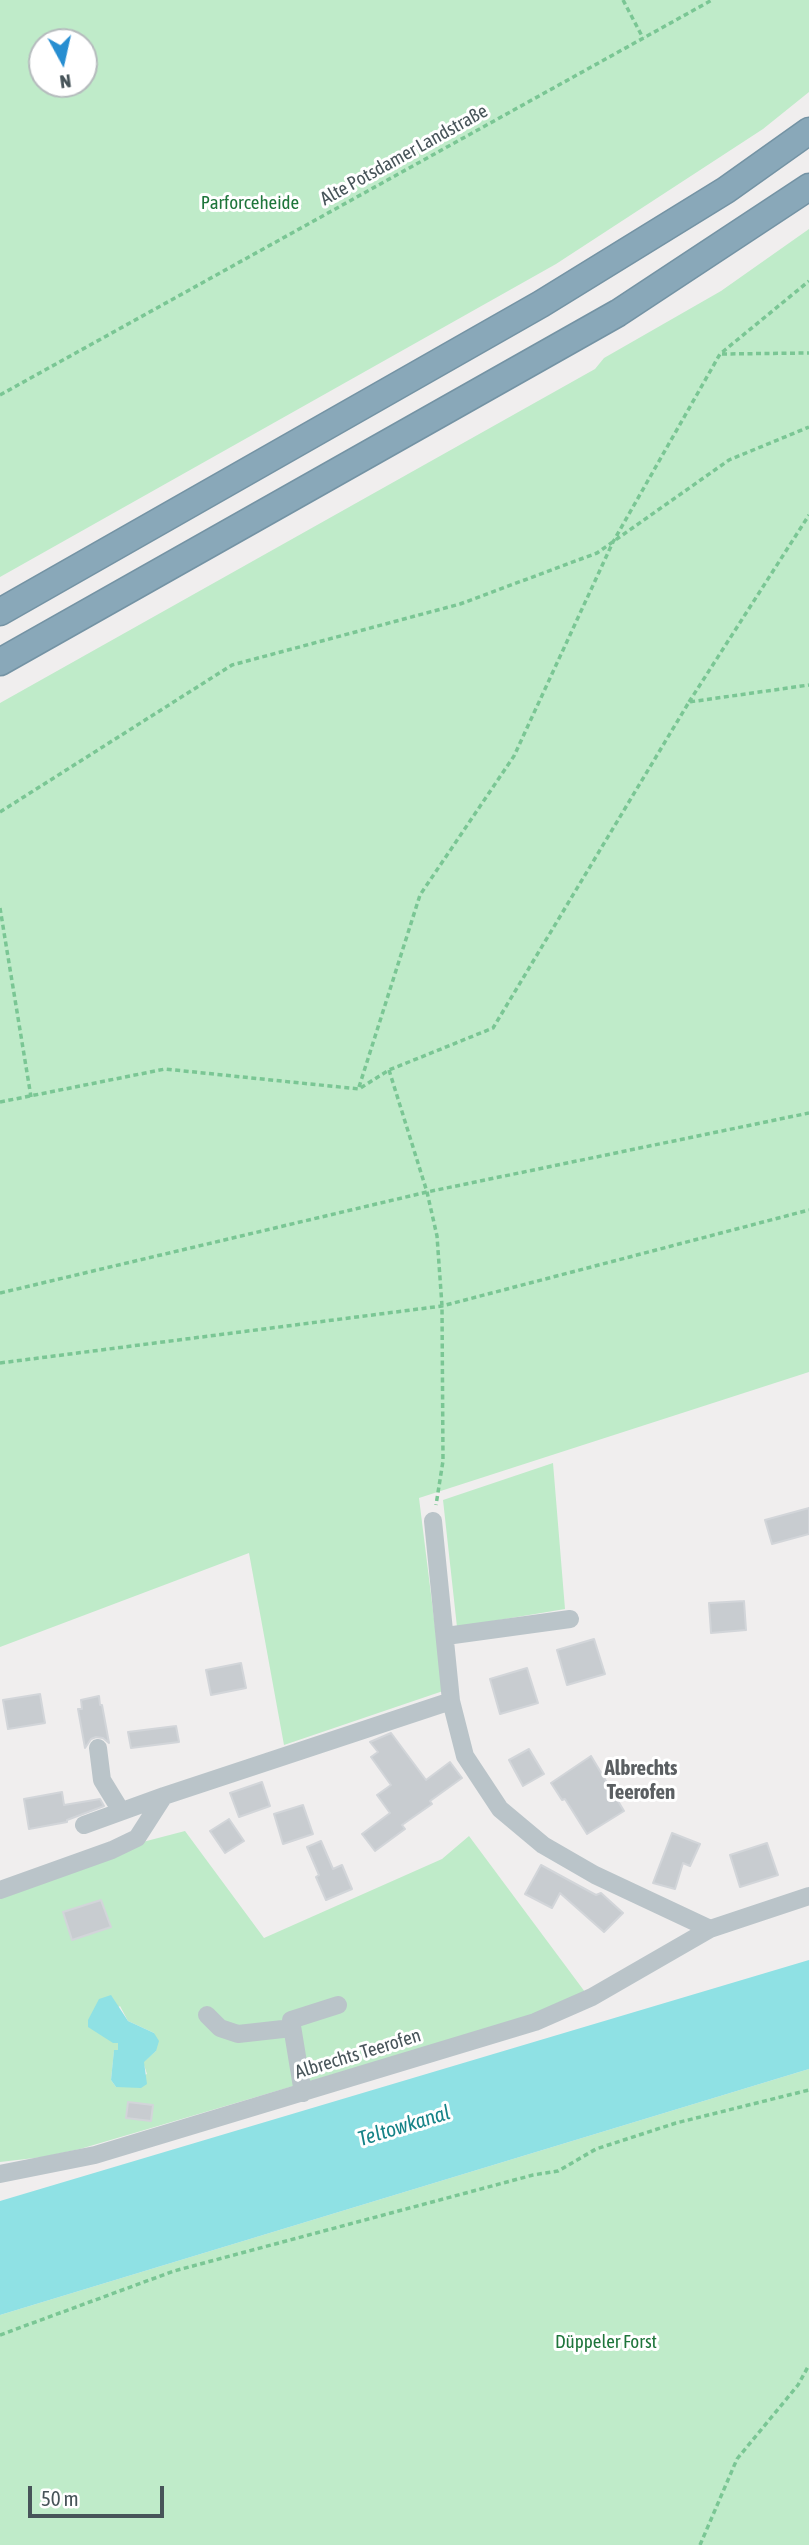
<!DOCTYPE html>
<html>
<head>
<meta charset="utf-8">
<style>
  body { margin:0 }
  #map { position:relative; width:809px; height:2545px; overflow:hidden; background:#f0eeee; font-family:"Asap Condensed",sans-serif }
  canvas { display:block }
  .north { position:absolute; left:28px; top:28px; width:70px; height:70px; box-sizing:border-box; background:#fff; border:2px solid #b5bbbd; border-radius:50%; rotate:172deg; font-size:19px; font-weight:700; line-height:28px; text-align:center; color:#475459 }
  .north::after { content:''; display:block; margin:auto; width:24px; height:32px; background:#278ed1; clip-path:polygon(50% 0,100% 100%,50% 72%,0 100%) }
  .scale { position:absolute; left:28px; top:2486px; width:136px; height:32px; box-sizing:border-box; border:4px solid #475459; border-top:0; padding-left:9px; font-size:21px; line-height:24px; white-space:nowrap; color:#475459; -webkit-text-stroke:5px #fff; paint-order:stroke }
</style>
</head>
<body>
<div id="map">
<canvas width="809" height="2545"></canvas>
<div class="north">N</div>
<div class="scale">50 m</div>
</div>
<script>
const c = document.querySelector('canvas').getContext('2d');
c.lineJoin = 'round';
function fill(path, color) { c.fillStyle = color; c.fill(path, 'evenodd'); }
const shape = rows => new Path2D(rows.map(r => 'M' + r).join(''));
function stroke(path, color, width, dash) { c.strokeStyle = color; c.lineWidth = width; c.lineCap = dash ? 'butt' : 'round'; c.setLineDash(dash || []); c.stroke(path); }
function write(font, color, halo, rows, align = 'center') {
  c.font = font + ' "Asap Condensed",sans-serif'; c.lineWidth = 6; c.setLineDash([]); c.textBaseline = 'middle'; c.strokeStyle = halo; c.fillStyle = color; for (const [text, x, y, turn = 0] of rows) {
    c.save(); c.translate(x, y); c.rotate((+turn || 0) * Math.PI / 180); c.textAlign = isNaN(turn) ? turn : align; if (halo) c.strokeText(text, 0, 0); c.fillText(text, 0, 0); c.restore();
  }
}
const green = shape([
  [0,0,809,0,809,92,763,129,556,264,0,577],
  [42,42,84,42,84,84,42,84],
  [809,229,809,1372,419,1498,443,1691,284,1745,249,1553,0,1647,0,703,595,369,604,358,721,291],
  [553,1463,565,1609,457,1627,443,1500],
  [185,1831,264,1938,442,1859,469,1836,585,1992,534,2015,80,2149,43,2157,0,2162,0,1890,112,1850],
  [120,2006,128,2021,154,2033,156,2051,143,2062,147,2074,116,2087,111,2080,114,2051,118,2050,118,2042,88,2026],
  [809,2069,809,2545,0,2545,0,2315]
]);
const water = shape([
  [809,1960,809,2069,0,2315,0,2201],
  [111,1995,128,2021,154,2033,159,2041,156,2051,144,2062,147,2084,141,2088,116,2087,111,2080,114,2050,118,2050,118,2043,113,2043,88,2027,88,2020,99,1999]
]);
const building = shape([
  [809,1508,809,1534,772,1544,765,1520,809,1508],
  [744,1601,746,1630,711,1633,709,1603,744,1601],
  [594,1639,605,1674,567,1685,557,1650,594,1639],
  [241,1663,246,1688,211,1695,206,1670,241,1663],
  [527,1668,538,1703,500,1714,490,1679,527,1668],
  [40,1694,45,1723,8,1729,3,1700,40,1694],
  [99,1696,100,1705,102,1705,109,1743,103,1738,96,1737,91,1739,85,1748,78,1709,82,1709,81,1700,99,1696],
  [176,1726,179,1742,131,1748,128,1732,176,1726],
  [391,1733,426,1780,450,1762,462,1778,430,1801,432,1804,402,1825,405,1829,375,1851,362,1834,390,1813,377,1795,391,1785,371,1757,378,1752,370,1742,391,1733],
  [529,1749,544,1774,523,1786,509,1760,529,1749],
  [591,1756,624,1811,587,1834,565,1799,562,1800,551,1783,591,1756],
  [262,1782,270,1806,239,1817,230,1793,262,1782],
  [62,1792,64,1805,100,1799,104,1806,67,1820,67,1822,29,1829,24,1799,62,1792],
  [303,1805,313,1834,283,1844,274,1814,303,1805],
  [229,1819,244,1841,225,1853,210,1831,229,1819],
  [672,1833,700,1844,690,1866,683,1863,675,1889,653,1883,672,1833],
  [321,1841,333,1869,342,1865,352,1889,326,1900,316,1877,319,1875,307,1847,321,1841],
  [767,1843,778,1875,740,1887,730,1855,767,1843],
  [541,1865,596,1895,601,1893,623,1913,604,1932,560,1893,552,1908,525,1894,541,1865],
  [101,1900,111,1927,72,1940,63,1912,101,1900],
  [128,2102,153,2105,151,2121,126,2118,128,2102]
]);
const path = shape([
  [623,0,643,38],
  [722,354,809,353],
  [0,395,712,0],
  [689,702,809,515],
  [0,812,232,665,460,604,597,553,729,460,809,427],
  [0,908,31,1097],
  [389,1070,427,1192,437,1236,442,1306,443,1461,436,1505],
  [359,1087,420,895,514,756,613,542,720,354,809,281],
  [0,1102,165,1069,359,1089,389,1070,493,1028,689,702,809,685],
  [0,1293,427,1192,809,1113],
  [0,1363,442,1306,809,1210],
  [0,2335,174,2271,533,2175,558,2171,596,2149,676,2123,809,2090],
  [700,2545,737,2459,798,2385,809,2365]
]);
const minor = shape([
  [433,1521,451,1701,465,1756,500,1809,543,1845,595,1875,710,1929],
  [446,1636,570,1619],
  [98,1748,102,1780,121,1811],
  [84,1825,164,1796,451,1701],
  [0,1890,112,1850,137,1838,164,1796],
  [207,2015,220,2028,238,2034,292,2028],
  [303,2093,291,2020,338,2005],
  [0,2174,95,2155,535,2022,592,1997,710,1929,809,1896]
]);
const highway = shape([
  [0,612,541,304,726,190,809,131],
  [0,662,618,313,809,187]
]);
const streetNames = [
  ["Alte Potsdamer Landstraße",404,155,-29],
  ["Albrechts Teerofen",358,2054,-17]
];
const parkNames = [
  ["Parforceheide",250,203],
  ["Düppeler Forst",606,2342]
];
const neighbourhoodNames = [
  ["Albrechts",641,1768],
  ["Teerofen",641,1792]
];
const waterNames = [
  ["Teltowkanal",404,2126,-17]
];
fill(green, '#bfebc9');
fill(water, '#8fe1e4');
fill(building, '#c8ccd0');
stroke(building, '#d2d5d9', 2);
stroke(highway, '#7493a4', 29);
stroke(path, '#7ac694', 3.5, [5, 3.5]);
stroke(minor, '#bac4c9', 18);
stroke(highway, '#89a8b9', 26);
write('19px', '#475459', '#fff', streetNames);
write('19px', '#1e753b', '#fff', parkNames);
write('bold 21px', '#5b5f62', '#fff', neighbourhoodNames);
write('italic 21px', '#168387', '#fff', waterNames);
</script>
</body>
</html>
